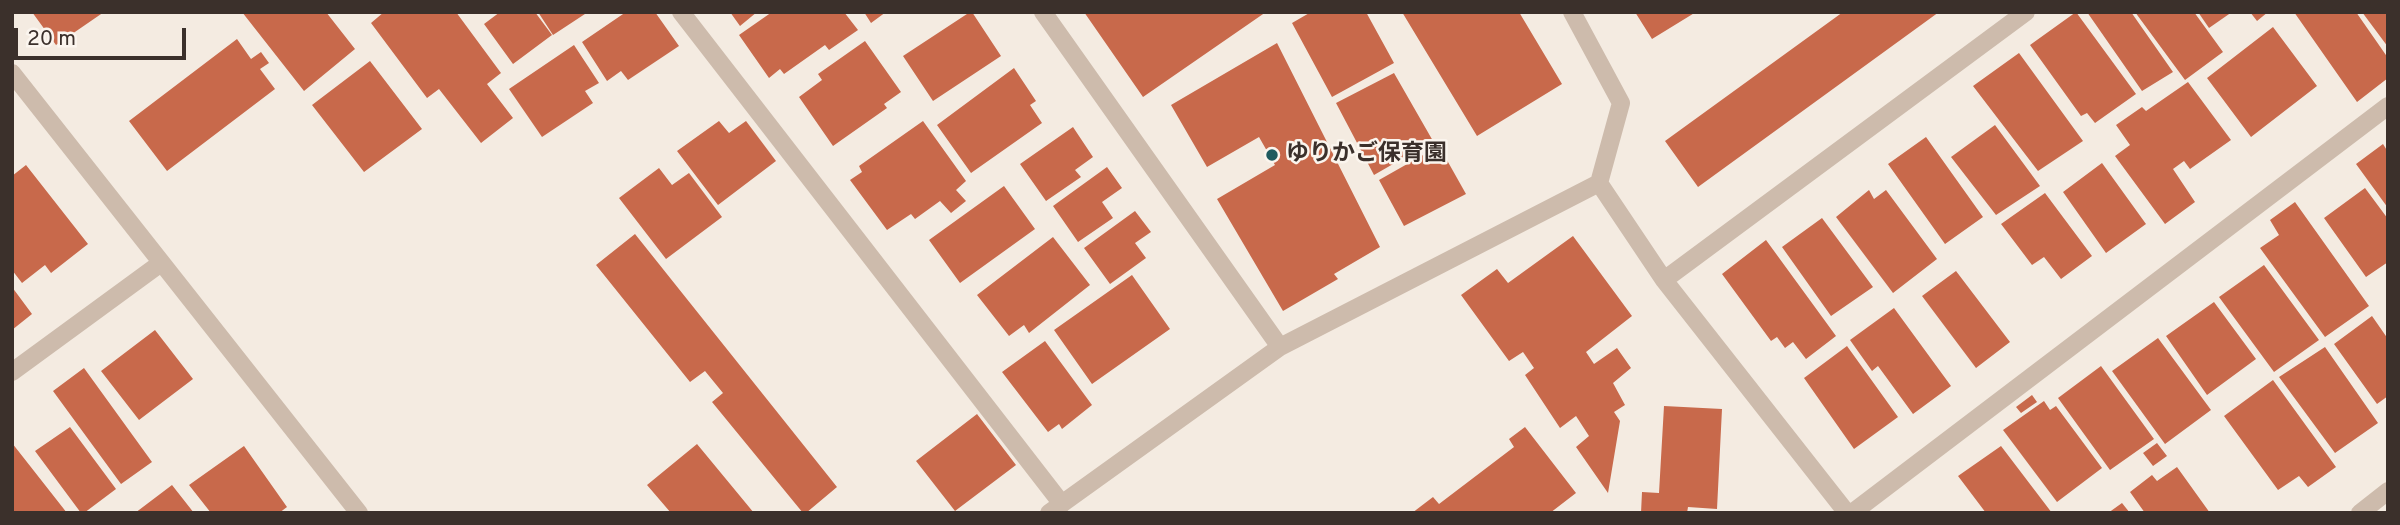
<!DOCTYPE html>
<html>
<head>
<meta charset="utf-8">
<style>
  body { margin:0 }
  #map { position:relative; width:2400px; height:525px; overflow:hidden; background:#f4ebe1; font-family:Overpass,sans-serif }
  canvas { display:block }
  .frame { position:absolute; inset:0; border:14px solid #3b302b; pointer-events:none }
  .scale { position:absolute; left:14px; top:28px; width:172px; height:32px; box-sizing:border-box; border:4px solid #3b302b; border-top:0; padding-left:9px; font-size:21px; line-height:24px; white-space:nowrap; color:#3b302b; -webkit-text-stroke:5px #fbf5ee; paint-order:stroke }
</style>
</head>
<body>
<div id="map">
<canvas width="2400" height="525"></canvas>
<div class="frame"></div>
<div class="scale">20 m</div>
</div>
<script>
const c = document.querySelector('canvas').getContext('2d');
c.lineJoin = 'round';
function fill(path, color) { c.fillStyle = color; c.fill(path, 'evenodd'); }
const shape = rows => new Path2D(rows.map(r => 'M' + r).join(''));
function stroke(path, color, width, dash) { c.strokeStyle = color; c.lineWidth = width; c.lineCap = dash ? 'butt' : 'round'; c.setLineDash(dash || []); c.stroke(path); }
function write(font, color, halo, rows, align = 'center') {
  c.font = font + ' Overpass,"Noto Sans JP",sans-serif'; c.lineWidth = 5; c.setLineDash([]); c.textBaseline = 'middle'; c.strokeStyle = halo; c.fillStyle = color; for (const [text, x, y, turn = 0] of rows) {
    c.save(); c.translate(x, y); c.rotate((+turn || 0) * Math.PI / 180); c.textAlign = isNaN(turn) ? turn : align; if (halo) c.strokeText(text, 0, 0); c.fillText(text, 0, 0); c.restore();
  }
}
const building = shape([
  [32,12,104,12,56,45],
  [242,12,326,12,355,49,304,91],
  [384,12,456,12,501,73,487,84,513,118,481,143,439,89,427,98,371,23],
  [500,12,535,12,552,35,513,64,484,24],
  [538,12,588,12,553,35],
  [626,12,655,12,679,46,628,80,621,71,607,81,582,42],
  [730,12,757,12,740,26],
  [772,12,844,12,858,30,829,50,825,45,784,74,780,69,769,78,739,35],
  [864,12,886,12,871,23],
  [970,12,972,12,1001,56,933,101,903,56],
  [1084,12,1266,12,1143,97],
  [1311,12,1366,12,1394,63,1332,97,1292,23],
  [1402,12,1519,12,1562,84,1477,136],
  [1635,12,1696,12,1652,39],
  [1843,12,1939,12,1698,187,1665,141],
  [2076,12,2136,94,2095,123,2087,113,2081,116,2030,45],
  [2087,12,2131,12,2173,72,2142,91],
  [2135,12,2194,12,2223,52,2185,80],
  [2198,12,2232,12,2209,28],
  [2250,12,2268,12,2257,21],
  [2294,12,2356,12,2388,58,2388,78,2357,102],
  [2362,12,2388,12,2388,47],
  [2273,27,2317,86,2251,137,2207,78],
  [237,39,251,59,261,52,269,63,260,69,275,89,167,171,129,121],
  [865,41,901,92,884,104,887,108,833,146,799,97,822,80,818,74],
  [1277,43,1380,247,1334,274,1338,279,1283,311,1217,199,1275,165,1259,137,1207,167,1171,105],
  [574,45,599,83,585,91,593,103,542,137,509,89],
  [2019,53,2083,141,2038,171,1973,86],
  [370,61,422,129,364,172,312,105],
  [1014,68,1036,101,1030,105,1042,123,971,173,937,125],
  [1394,73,1433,141,1374,175,1336,103],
  [2188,82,2231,140,2190,169,2184,161,2173,169,2195,202,2165,224,2115,156,2130,145,2116,125,2142,107,2146,111],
  [719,121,729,133,746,121,776,161,718,205,677,151],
  [923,121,966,181,956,190,966,201,951,213,940,201,915,219,911,214,887,230,850,180,862,172,859,166],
  [1995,125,2040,186,1996,215,1951,157],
  [1073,127,1093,157,1075,170,1081,177,1046,201,1020,164],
  [1926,137,1983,217,1945,244,1888,164],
  [2383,144,2388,152,2388,208,2356,164],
  [1439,146,1466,194,1404,226,1379,180],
  [2102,163,2146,224,2106,253,2063,192],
  [26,165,88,244,51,273,45,265,22,283,12,270,12,176],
  [1107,167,1122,188,1102,202,1113,218,1078,242,1053,206],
  [659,168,672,185,689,173,722,217,666,259,619,198],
  [1004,186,1035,229,960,283,929,240],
  [2365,188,2388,219,2388,262,2366,277,2324,218],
  [1869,190,1874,199,1886,190,1937,259,1893,293,1836,217],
  [2045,193,2092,256,2061,279,2044,257,2032,265,2001,224],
  [2295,202,2369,306,2325,337,2260,248,2279,235,2270,220],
  [1135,211,1151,232,1135,243,1146,258,1110,284,1084,248],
  [1822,218,1873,287,1831,316,1782,247],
  [635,234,837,487,806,513,803,513,712,402,723,393,705,371,690,382,596,265],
  [1573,236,1632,316,1586,352,1594,364,1617,348,1631,368,1613,383,1625,405,1614,412,1620,421,1608,493,1576,447,1589,436,1576,416,1560,428,1525,375,1534,368,1523,352,1509,361,1461,295,1497,269,1508,283],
  [1053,237,1090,285,1029,333,1024,325,1009,336,977,295],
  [1766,240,1836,336,1806,359,1793,342,1785,348,1777,337,1771,341,1722,274],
  [2264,265,2319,340,2274,372,2219,297],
  [1956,271,2010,342,1976,368,1922,296],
  [1132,275,1170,329,1092,384,1054,330],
  [12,287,32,314,12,330],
  [2214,302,2256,359,2207,395,2166,336],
  [1894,308,1951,386,1913,414,1878,366,1872,371,1850,340],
  [2372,316,2388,339,2388,396,2377,404,2334,344],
  [155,330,193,379,139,420,101,371],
  [2158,338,2211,410,2165,444,2112,371],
  [1045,341,1092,405,1062,429,1059,424,1048,432,1002,372],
  [1847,346,1898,417,1854,449,1804,378],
  [2325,347,2378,423,2335,453,2279,377],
  [2101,366,2154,439,2110,470,2058,398],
  [84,368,152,462,121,484,53,391],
  [2273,380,2336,467,2308,487,2299,476,2278,490,2224,416],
  [2032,395,2037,402,2021,413,2016,407],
  [2044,401,2050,410,2056,406,2102,468,2057,502,2003,430],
  [1664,406,1722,409,1717,509,1688,507,1687,513,1641,513,1642,492,1659,493],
  [977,414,1016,465,955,511,916,461],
  [70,427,116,489,84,513,81,513,35,451],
  [1525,427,1576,493,1550,513,1412,513,1433,497,1439,504,1514,447,1509,439],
  [12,443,67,513,12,513],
  [2157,443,2167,456,2153,466,2143,453],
  [697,444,754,513,671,513,647,485],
  [244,446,287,507,279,513,211,513,189,485],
  [2001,446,2052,513,1986,513,1958,476],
  [2177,467,2210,513,2145,513,2130,492,2152,475,2157,481],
  [172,485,194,513,135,513],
  [2122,503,2130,513,2108,513]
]);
const minor = shape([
  [681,12,1062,504],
  [1043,12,1280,347],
  [1572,12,1621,103,1599,183],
  [12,73,359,513],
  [1664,280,2026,12],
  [12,372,161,263],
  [1049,513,1280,347,1599,183,1664,280,1847,513],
  [1852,513,2388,106],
  [2360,513,2388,491]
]);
const markers = [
  [1272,155,7,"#1f5a5e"]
];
const poiNames = [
  ["ゆりかご保育園",1286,155]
];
fill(building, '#c8694b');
stroke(minor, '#cdbbac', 18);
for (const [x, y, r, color] of markers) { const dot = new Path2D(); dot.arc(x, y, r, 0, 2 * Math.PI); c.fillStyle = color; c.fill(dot); stroke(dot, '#fbf5ee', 2.5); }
write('bold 23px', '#3b302b', '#fbf5ee', poiNames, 'left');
</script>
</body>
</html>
